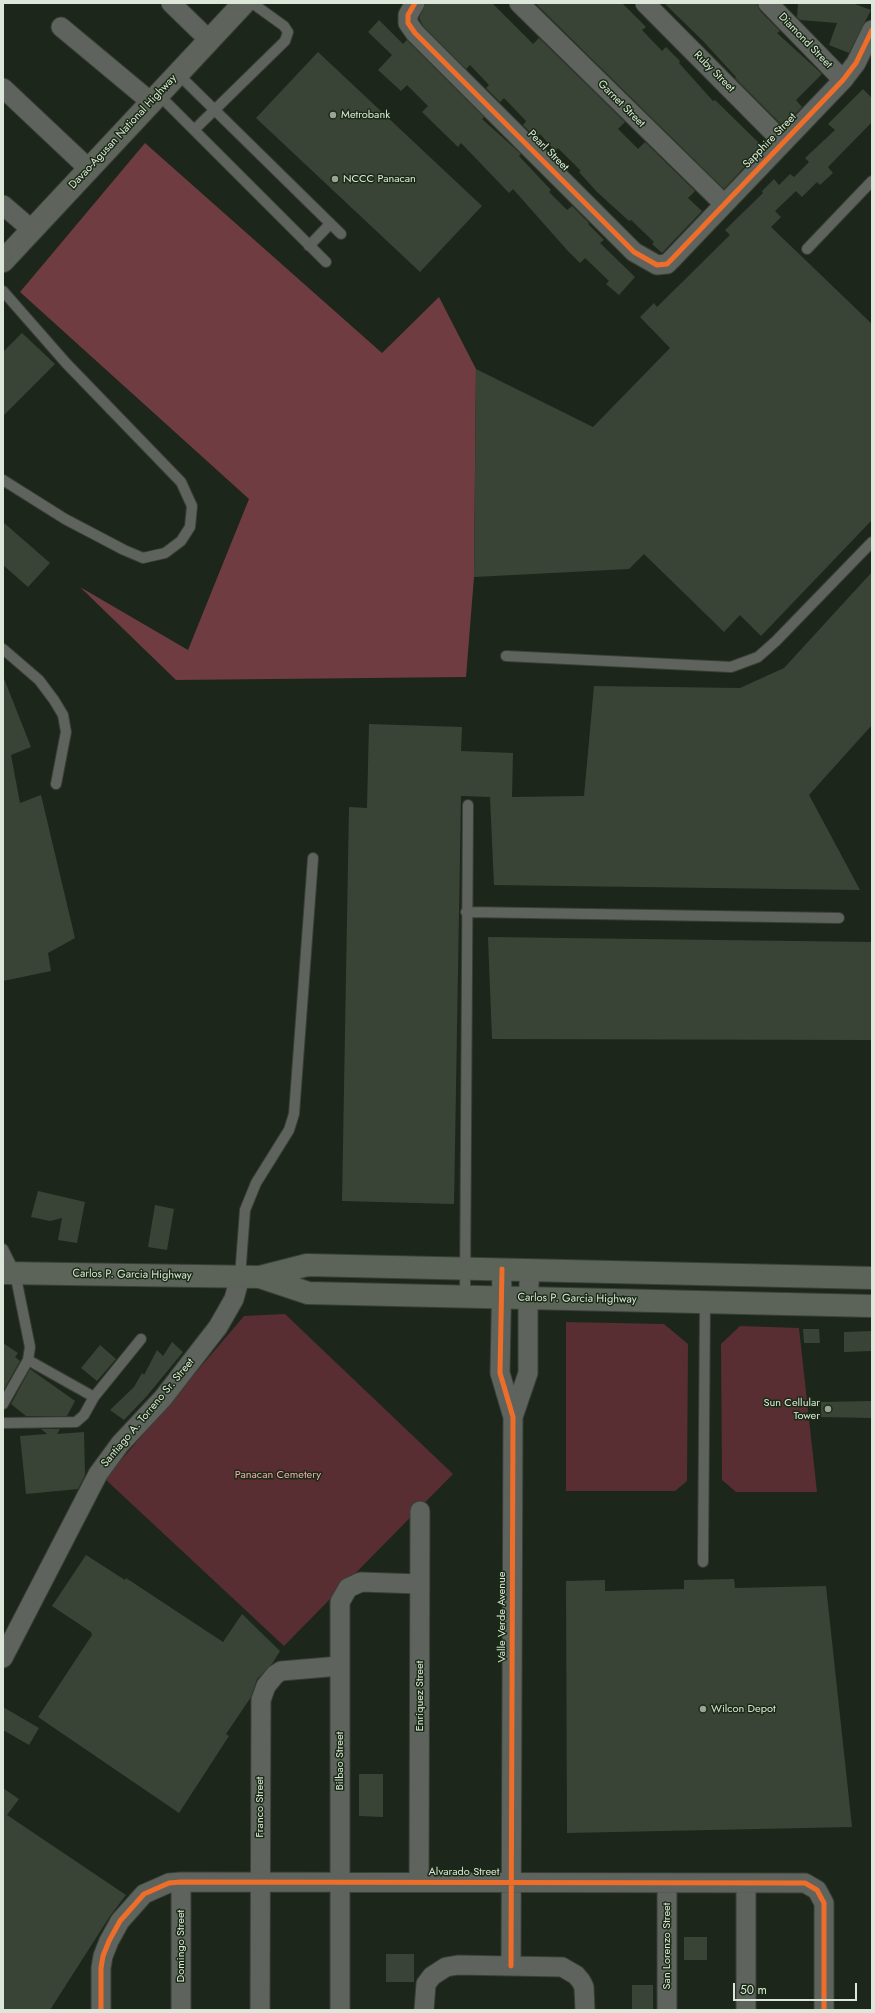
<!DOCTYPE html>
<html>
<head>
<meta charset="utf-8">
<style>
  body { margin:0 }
  #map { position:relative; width:875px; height:2013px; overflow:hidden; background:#1d261a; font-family:Jost,sans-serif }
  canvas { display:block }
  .frame { position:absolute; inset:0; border:4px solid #dce7d9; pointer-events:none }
  .scale { position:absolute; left:733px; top:1983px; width:124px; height:18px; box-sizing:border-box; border:2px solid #dce7d9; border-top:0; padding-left:5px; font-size:12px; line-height:14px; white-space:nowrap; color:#dce7d9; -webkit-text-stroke:3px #1a2b15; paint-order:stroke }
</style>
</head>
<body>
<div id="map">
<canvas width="875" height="2013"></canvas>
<div class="frame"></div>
<div class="scale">50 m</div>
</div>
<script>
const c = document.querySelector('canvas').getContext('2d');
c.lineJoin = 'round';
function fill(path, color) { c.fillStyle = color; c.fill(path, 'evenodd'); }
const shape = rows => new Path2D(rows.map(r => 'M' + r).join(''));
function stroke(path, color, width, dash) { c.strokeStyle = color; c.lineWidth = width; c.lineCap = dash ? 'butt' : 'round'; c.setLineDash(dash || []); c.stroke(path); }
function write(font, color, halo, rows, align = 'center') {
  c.font = font + ' Jost,sans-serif'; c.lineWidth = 3; c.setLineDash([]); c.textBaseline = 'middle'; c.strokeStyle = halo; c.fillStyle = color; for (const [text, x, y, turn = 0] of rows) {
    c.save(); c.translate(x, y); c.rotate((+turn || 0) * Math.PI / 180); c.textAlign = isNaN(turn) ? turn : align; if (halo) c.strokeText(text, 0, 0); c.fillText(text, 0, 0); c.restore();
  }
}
const green = shape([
  [285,1314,453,1474,284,1646,105,1479,244,1316],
  [566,1322,664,1324,688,1344,687,1481,675,1491,566,1491],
  [740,1326,799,1328,817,1492,736,1492,722,1480,721,1344]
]);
const forest = shape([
  [145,143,382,353,439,297,476,369,474,577,466,677,176,680,80,587,188,650,249,499,20,292]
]);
const building = shape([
  [426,3,492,3,533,44,539,38,625,122,618,129,638,149,645,142,695,191,688,198,702,211,662,253,652,244,654,242,631,220,629,221,597,192,579,172,581,171,558,148,555,151,540,134,536,138,523,125,526,121,504,98,500,102,486,88,489,85,470,65,466,69,423,26,419,18],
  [535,3,622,3,646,27,642,30,662,51,666,47,680,61,679,63,713,101,715,100,763,147,724,189],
  [664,3,757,3,760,11,780,31,777,33,822,74,796,100,802,107,783,126,735,78,736,77,703,41],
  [798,3,852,3,871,10,849,53,829,45,837,23,800,20,797,17],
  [379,20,403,44,407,40,484,117,482,119,521,154,519,156,551,190,549,192,567,210,572,206,589,223,588,224,604,240,600,243,635,277,619,295,606,284,609,281,585,258,580,263,567,250,513,189,509,193,461,143,458,147,422,112,428,106,407,85,401,91,378,70,392,55,368,32],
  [318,52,482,206,420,272,256,118],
  [863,89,872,98,872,122,828,167,833,173,820,185,817,182,802,197,796,191,775,211,781,217,771,227,872,324,872,520,761,636,740,615,724,632,644,554,629,569,474,577,476,369,593,427,670,348,640,317,654,303,657,307,730,235,725,230,763,193,762,191,774,179,779,185,790,174,794,177,809,162,805,158,835,130,828,124],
  [22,333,55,364,3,416,3,352],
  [3,522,50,563,28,587,3,565],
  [872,572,872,725,809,795,860,890,494,885,490,797,461,796,454,1204,342,1201,349,807,367,808,369,724,462,727,461,751,513,753,512,797,584,796,594,686,740,688,784,668],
  [3,676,31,747,11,755,20,803,41,795,75,938,48,953,51,971,3,981],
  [488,937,872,942,872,1040,492,1039],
  [38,1191,85,1202,77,1243,58,1240,62,1218,50,1221,31,1217],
  [155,1205,174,1209,167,1250,148,1247],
  [803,1329,819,1329,820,1343,804,1343],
  [872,1331,872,1351,844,1352,844,1332],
  [172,1342,183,1352,146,1397,124,1420,110,1410,134,1387,142,1373,144,1375,157,1350,163,1356],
  [3,1343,18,1353,15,1357,20,1361,3,1391],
  [100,1345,116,1359,97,1381,81,1368],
  [30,1369,75,1401,67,1416,26,1416,11,1404],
  [872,1401,872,1418,821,1417,821,1402],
  [41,1429,60,1429,57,1434,84,1432,85,1475,78,1489,26,1494,20,1436,47,1434],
  [86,1555,125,1580,126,1578,223,1642,242,1614,280,1651,272,1664,257,1679,251,1697,226,1734,229,1736,179,1813,38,1717,92,1635,91,1632,52,1606],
  [734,1579,735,1588,826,1586,852,1827,567,1833,566,1581,605,1580,605,1591,684,1589,684,1580],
  [3,1707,39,1728,29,1745,3,1730],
  [359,1774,383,1774,383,1817,359,1816],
  [3,1788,19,1799,7,1815,126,1895,110,1916,50,2010,3,2010],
  [684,1937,707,1937,707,1960,684,1960],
  [386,1954,414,1954,414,1982,386,1982],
  [632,1985,653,1985,653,2010,632,2010]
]);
const service = shape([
  [178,74,341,234],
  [158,94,326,262],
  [194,130,285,41,288,32,284,26,252,3],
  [309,246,330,224],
  [807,249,872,181],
  [3,291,66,363,181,482,192,506,190,527,181,541,165,553,143,558,124,550,65,519,3,480],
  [3,649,39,680,54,700,63,715,66,732,56,784],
  [506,656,731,667,758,657,776,641,872,542],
  [466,912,839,918],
  [3,1249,15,1273,30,1347,28,1360,3,1404],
  [240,1277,245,1210,256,1183,289,1130,294,1114,313,858],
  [465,1297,468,805],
  [28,1360,94,1397],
  [3,1423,76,1422,84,1415,94,1397,141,1339],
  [703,1562,705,1302]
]);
const minor = shape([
  [171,3,209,40],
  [415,3,408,15,408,23,415,33,634,252,657,265,667,264,673,258,843,80,856,63,872,30],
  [519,3,724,204],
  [645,3,783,142],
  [768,3,843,80],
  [61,27,151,102],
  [3,88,89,169],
  [3,205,32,230],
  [502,1269,500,1373,513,1417,511,1966],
  [513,1417,528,1373,528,1298,530,1270],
  [3,1658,98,1474,120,1444,163,1398,218,1327,234,1299,240,1277],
  [419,1882,420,1511],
  [101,2010,101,1968,103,1956,109,1941,120,1921,144,1894,169,1883,181,1882,805,1883,817,1890,824,1903,824,2010],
  [181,2010,181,1882],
  [260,2010,261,1700,266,1686,275,1675,281,1671,340,1666],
  [340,2010,340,1602,348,1588,361,1582,420,1584],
  [424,2010,426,1984,432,1976,446,1967,458,1965,562,1967,576,1975,581,1981,584,1987,585,2010],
  [667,2010,667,1883],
  [746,2010,746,1883]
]);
const primary = shape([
  [3,261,244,3]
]);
const trunk = shape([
  [3,1273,260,1277,307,1265,872,1278],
  [260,1277,308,1293,872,1306]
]);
const cycleway = shape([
  [415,3,408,15,408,23,415,33,634,252,657,265,667,264,673,258,843,80,856,63,872,30],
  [502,1269,500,1373,513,1417,511,1966],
  [101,2010,101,1968,103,1956,109,1941,120,1921,144,1894,169,1883,181,1882,805,1883,817,1890,824,1903,824,2010]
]);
const markers = [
  [333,115,4,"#99a396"],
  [335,179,4,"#99a396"],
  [828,1409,4,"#99a396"],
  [703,1709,4,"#99a396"]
];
const streetNames = [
  ["Diamond Street",805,41,46],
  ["Ruby Street",714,72,45],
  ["Garnet Street",621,104,45],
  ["Davao-Agusan National Highway",123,132,-47],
  ["Sapphire Street",770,141,-46],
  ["Pearl Street",548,151,45],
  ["Carlos P. Garcia Highway",132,1275,1],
  ["Carlos P. Garcia Highway",577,1299,1],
  ["Santiago A. Torreno Sr. Street",148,1413,-50],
  ["Valle Verde Avenue",502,1617,-90],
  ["Enriquez Street",420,1696,-90],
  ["Bilbao Street",340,1761,-90],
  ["Franco Street",260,1807,-90],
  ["Alvarado Street",464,1872],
  ["Domingo Street",181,1946,-90],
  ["San Lorenzo Street",667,1946,-90]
];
const poiNames = [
  ["Metrobank",341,115],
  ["NCCC Panacan",343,179],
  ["Sun Cellular",820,1403,"right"],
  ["Tower",820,1416,"right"],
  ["Wilcon Depot",711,1709]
];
const parkNames = [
  ["Panacan Cemetery",278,1475]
];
fill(green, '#582e32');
fill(forest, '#6e3c41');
fill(building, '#3a4436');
stroke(service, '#394036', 12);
stroke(minor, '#394036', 21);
stroke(primary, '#394036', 24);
stroke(trunk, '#394036', 24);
stroke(service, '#5f635e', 10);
stroke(minor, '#5f635e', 19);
stroke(primary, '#5e645b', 22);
stroke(trunk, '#5c6359', 22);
stroke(cycleway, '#ee6e29', 5);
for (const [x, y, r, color] of markers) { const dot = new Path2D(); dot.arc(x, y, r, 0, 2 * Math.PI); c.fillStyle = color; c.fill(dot); stroke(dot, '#1a2b15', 1.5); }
write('11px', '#dce7d9', '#1a2b15', streetNames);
write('11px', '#dce7d9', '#1a2b15', poiNames, 'left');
write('11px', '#f4a9b0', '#1a2b15', parkNames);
</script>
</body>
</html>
